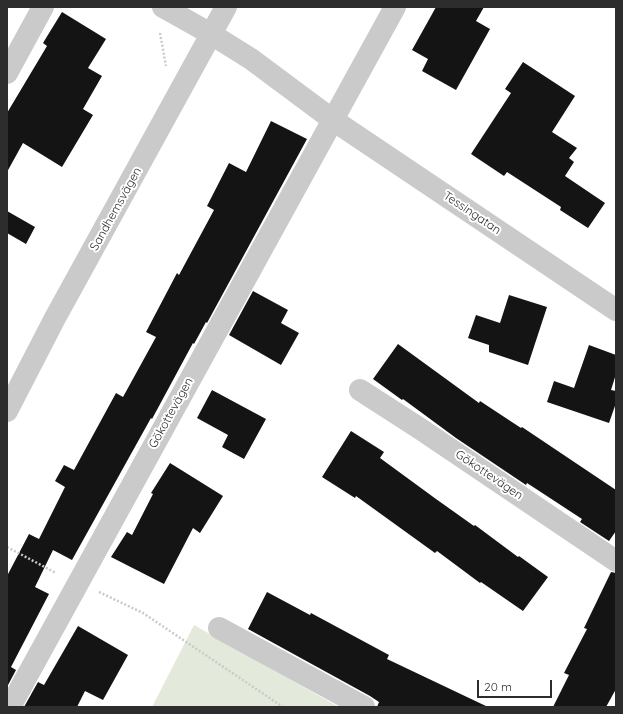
<!DOCTYPE html>
<html>
<head>
<meta charset="utf-8">
<style>
  body { margin:0 }
  #map { position:relative; width:623px; height:714px; overflow:hidden; background:#fff; font-family:Quicksand,sans-serif }
  canvas { display:block }
  .frame { position:absolute; inset:0; border:8px solid #2d2d2d; pointer-events:none }
  .scale { position:absolute; left:477px; top:680px; width:75px; height:18px; box-sizing:border-box; border:2px solid #2d2d2d; border-top:0; padding-left:5px; font-size:12px; line-height:14px; white-space:nowrap; color:#2d2d2d; -webkit-text-stroke:3px #fff; paint-order:stroke }
</style>
</head>
<body>
<div id="map">
<canvas width="623" height="714"></canvas>
<div class="frame"></div>
<div class="scale">20 m</div>
</div>
<script>
const c = document.querySelector('canvas').getContext('2d');
c.lineJoin = 'round';
function fill(path, color) { c.fillStyle = color; c.fill(path, 'evenodd'); }
const shape = rows => new Path2D(rows.map(r => 'M' + r).join(''));
function stroke(path, color, width, dash) { c.strokeStyle = color; c.lineWidth = width; c.lineCap = dash ? 'butt' : 'round'; c.setLineDash(dash || []); c.stroke(path); }
function write(font, color, halo, rows, align = 'center') {
  c.font = font + ' Quicksand,sans-serif'; c.lineWidth = 4; c.setLineDash([]); c.textBaseline = 'middle'; c.strokeStyle = halo; c.fillStyle = color; for (const [text, x, y, turn = 0] of rows) {
    c.save(); c.translate(x, y); c.rotate((+turn || 0) * Math.PI / 180); c.textAlign = isNaN(turn) ? turn : align; if (halo) c.strokeText(text, 0, 0); c.fillText(text, 0, 0); c.restore();
  }
}
const green = shape([
  [194,625,339,707,152,707]
]);
const building = shape([
  [436,7,484,7,476,21,490,29,456,90,422,71,428,59,412,50],
  [62,12,106,39,88,68,102,76,83,109,93,115,62,167,23,143,7,172,7,113,47,46,43,43],
  [523,62,575,96,552,132,577,148,569,158,574,162,565,176,605,203,588,228,560,210,561,207,507,172,504,176,471,154,511,93,505,89],
  [271,121,307,139,207,323,206,322,194,344,193,343,152,419,151,418,72,560,53,550,35,587,49,594,11,667,16,670,7,687,7,576,29,534,39,539,65,487,55,481,64,465,74,470,116,393,123,397,156,337,146,332,177,273,179,275,214,210,207,206,229,163,246,172],
  [7,211,35,227,26,244,7,233],
  [253,291,288,310,281,323,299,333,281,365,229,335],
  [509,295,547,307,528,365,489,352,489,345,468,338,476,315,500,323],
  [398,344,479,403,480,401,521,428,522,427,616,490,616,531,609,541,580,522,582,519,527,483,526,485,456,438,403,399,402,400,373,379],
  [589,345,616,355,616,374,611,390,616,391,616,403,609,423,547,402,554,381,574,388],
  [212,390,266,419,244,459,222,447,228,435,197,418],
  [351,431,384,452,380,458,436,499,474,526,475,525,518,557,519,556,548,577,523,611,481,582,480,583,437,551,435,553,356,496,355,498,322,477],
  [170,463,223,496,200,533,193,528,164,584,111,557,127,532,132,535,153,494,151,493],
  [611,572,616,573,616,689,606,707,553,707,569,675,564,673,587,629,584,628],
  [267,592,310,615,311,613,389,655,387,659,488,707,377,707,379,702,370,696,248,629],
  [78,626,128,655,103,700,85,691,77,707,24,707,38,682,44,685]
]);
const path = shape([
  [160,33,166,66],
  [7,547,56,573],
  [99,592,143,613,283,707]
]);
const minor = shape([
  [163,7,211,34,251,59,333,120,616,310],
  [7,73,43,7],
  [360,390,419,428,616,561],
  [7,411,55,318,226,7],
  [219,628,364,707],
  [10,707,395,7]
]);
const streetNames = [
  ["Sandhemsvägen",116,209,-61],
  ["Tessingatan",472,213,34],
  ["Gökottevägen",171,413,-61],
  ["Gökottevägen",489,475,34]
];
fill(green, '#e4eadb');
fill(building, '#141414');
stroke(path, '#cacaca', 2.5, [2, 2]);
stroke(minor, '#cacaca', 22);
write('12px', '#2d2d2d', '#fff', streetNames);
</script>
</body>
</html>
